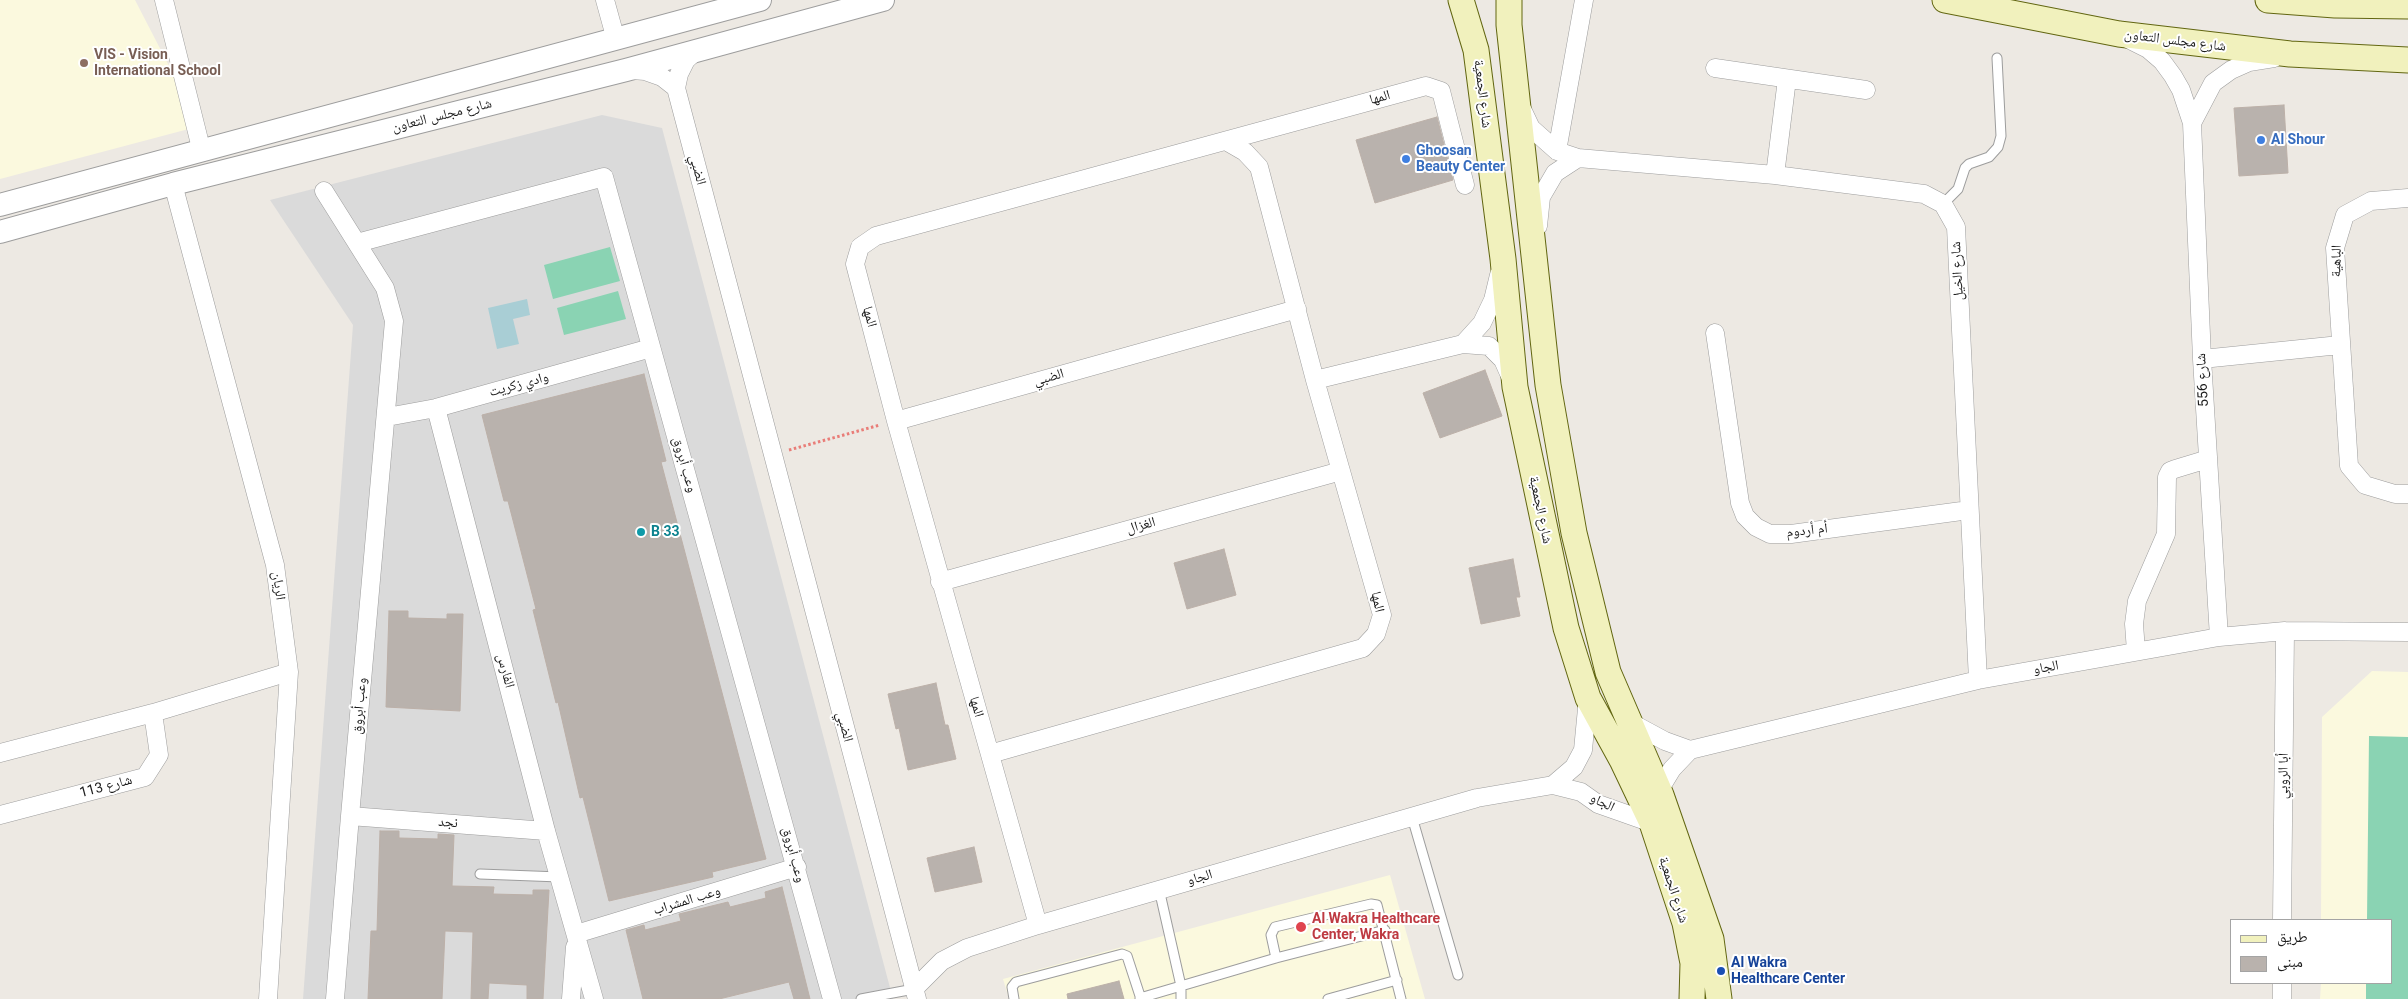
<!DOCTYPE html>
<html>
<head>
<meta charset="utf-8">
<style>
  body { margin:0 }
  #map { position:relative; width:2408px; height:999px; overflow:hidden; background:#ede9e3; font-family:Roboto,"Noto Naskh Arabic",sans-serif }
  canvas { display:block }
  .legend { position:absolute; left:2230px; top:919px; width:162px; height:65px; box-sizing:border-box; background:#fff; border:1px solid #a4a4a4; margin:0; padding:6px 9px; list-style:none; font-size:15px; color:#1c1c1c }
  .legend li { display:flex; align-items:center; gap:10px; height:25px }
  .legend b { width:25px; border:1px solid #a4a4a4 }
</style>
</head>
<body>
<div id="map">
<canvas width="2408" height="999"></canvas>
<ul class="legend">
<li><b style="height:6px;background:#f1f1bd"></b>طريق</li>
<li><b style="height:14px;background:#b9b2ad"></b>مبنى</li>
</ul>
</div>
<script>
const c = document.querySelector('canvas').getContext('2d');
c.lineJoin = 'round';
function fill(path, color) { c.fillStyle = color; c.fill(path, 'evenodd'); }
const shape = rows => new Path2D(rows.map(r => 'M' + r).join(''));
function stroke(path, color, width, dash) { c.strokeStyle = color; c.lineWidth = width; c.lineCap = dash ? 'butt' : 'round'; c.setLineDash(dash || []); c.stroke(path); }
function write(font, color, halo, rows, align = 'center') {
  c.font = font + ' Roboto,"Noto Naskh Arabic",sans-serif'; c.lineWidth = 4; c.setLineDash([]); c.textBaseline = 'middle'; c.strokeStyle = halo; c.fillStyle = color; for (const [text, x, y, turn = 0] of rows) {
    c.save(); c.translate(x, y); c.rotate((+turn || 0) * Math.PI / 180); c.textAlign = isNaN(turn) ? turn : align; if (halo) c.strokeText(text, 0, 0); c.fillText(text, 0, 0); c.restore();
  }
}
const residential = shape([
  [602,115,662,128,893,999,303,999,353,325,270,200]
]);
const education = shape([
  [0,0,135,0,200,126,0,179],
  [2372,671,2408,672,2408,999,2320,999,2321,983,2392,983,2392,920,2321,920,2322,717],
  [1390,875,1425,999,1009,999,1003,979]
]);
const pitch = shape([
  [610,247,620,281,553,299,544,265],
  [618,291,626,319,564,335,557,308],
  [2369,736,2408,737,2408,999,2366,999,2366,983,2392,983,2392,920,2367,920]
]);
const water = shape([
  [527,299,530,315,513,319,519,344,497,349,488,308]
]);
const building = shape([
  [2284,105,2288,173,2239,176,2234,108,2284,105],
  [1437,117,1453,180,1375,203,1356,140,1437,117],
  [1485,370,1502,416,1440,438,1423,393,1485,370],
  [644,374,666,461,661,462,766,859,712,872,713,877,609,901,583,797,580,798,558,702,556,703,533,610,536,609,508,501,504,501,482,415,644,374],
  [1224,549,1236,595,1187,609,1174,563,1224,549],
  [1513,559,1520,597,1516,597,1520,616,1481,624,1469,568,1513,559],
  [389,611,408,611,408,618,447,619,447,614,463,614,460,711,386,707,389,611],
  [936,683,945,725,948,725,956,759,908,770,899,728,896,729,888,694,936,683],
  [380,831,399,831,399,838,438,839,438,834,454,835,452,886,494,887,493,894,533,895,533,890,549,890,543,999,527,999,527,985,489,983,488,999,471,999,473,932,445,931,442,999,368,999,371,931,377,931,380,831],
  [974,847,982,882,935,892,927,858,974,847],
  [782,887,810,999,794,999,789,982,719,999,643,999,626,930,644,925,645,930,681,921,679,914,728,902,730,907,766,898,765,892,782,887],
  [1119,981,1124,999,1068,999,1067,994,1119,981]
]);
const path = shape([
  [789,450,880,425]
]);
const service = shape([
  [1943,204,1958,189,1965,168,1969,164,1989,157,1998,147,2001,136,1997,58],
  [1412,817,1458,975],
  [480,874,560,877],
  [1159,889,1181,986,1181,999],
  [1276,958,1271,935,1275,927,1371,904,1377,905,1401,999],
  [1140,998,1276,958,1385,930],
  [861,999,914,989],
  [1014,999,1012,987,1016,982,1122,954,1127,956,1141,999],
  [1328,999,1397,980]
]);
const minor = shape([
  [164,0,202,152],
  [605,0,616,40],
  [2128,39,2148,49,2162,61,2173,76,2181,90,2192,123,2202,359,2219,637],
  [697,50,686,60,679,74,676,88,917,999],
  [1715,68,1866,90],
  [632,70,645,71,662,77,676,88],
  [1522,109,1531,128,1557,151,1578,158,1775,175,1924,194,1943,204,1956,227,1978,680],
  [2192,123,2213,83,2231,70,2249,62,2274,58],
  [1557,151,1584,0],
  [1775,175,1787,79],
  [173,184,275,565,289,672,268,999],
  [324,191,385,288,394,321,350,816,335,999],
  [2408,198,2371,201,2345,215,2335,248,2349,466,2365,485,2395,494,2408,494],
  [1538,226,1541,197,1555,173,1578,158],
  [357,243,604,177,832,999],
  [1715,333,1740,503,1745,516,1756,527,1770,534,1791,534,1969,510],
  [1463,344,1482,323,1493,300,1499,275],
  [2202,359,2340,345],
  [1315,380,1463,344,1489,346,1503,360,1511,378],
  [436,408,546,831,594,999],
  [387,417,436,408,651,348],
  [896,421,1297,309],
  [940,582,1341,471],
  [2136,651,2134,624,2137,601,2166,534,2167,477,2170,471,2175,469,2208,459],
  [1628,721,1665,741,1690,750],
  [0,753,153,713,289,672],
  [990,754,1363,648,1376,634,1382,615,1315,380,1259,167,1245,152,1226,141],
  [1553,785,1574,767,1583,750,1588,698],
  [1661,795,1661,787,1672,769,1690,750,1978,680,2219,637,2285,631,2408,632],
  [0,815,145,777,159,755,153,713],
  [350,816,546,831],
  [2282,920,2285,631],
  [1038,925,896,421,855,264,860,247,876,236,1426,86,1441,91,1465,185],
  [576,934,797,867],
  [914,989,942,961,967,948,1038,925,1477,798,1553,785,1581,792,1598,804,1652,823],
  [571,999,575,947],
  [2282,999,2282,983]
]);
const tertiary = shape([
  [0,205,760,0],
  [0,232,173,184,626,70,883,0]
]);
const secondary = shape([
  [1461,0,1476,50,1503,259,1515,387,1566,628,1588,698,1622,760,1652,823,1685,923,1693,963,1692,999],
  [1509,0,1509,25,1548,385,1574,533,1608,672,1661,795,1711,939,1719,999],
  [1945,0,2119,34,2290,54,2408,60],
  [2268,0,2335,5,2408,6]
]);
const markers = [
  [84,63,5,"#8d6e63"],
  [2261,140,5,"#3f7fe0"],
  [1406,159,5,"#3f7fe0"],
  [641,532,5,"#0f9aa8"],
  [1301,927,6,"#e0444e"],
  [1721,971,5,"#1a4fb4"]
];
const streetNames = [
  ["شارع مجلس التعاون",2175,41,7],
  ["شارع الجمعية",1482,94,83],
  ["المها",1380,98,-15],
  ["شارع مجلس التعاون",442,116,-14],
  ["الضبي",697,170,75],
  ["الباهية",2337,261,-89],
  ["شارع الخيل",1958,271,-93],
  ["المها",869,317,75],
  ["الضبي",1049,378,-16],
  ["شارع 556",2203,380,-93],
  ["وادي زكريت",519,385,-15],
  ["وعب أبروق",684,465,74],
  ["شارع الجمعية",1540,510,78],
  ["الغزال",1141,526,-15],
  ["أم أردوم",1807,531,-6],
  ["الريان",278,586,82],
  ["المها",1377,602,78],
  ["الجاو",2046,668,-10],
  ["الفارس",505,671,75],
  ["وعب أبروق",360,706,-85],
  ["المها",976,707,74],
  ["الضبي",844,727,75],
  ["أبا الروبي",2284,776,-89],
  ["شارع 113",106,787,-15],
  ["الجاو",1602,803,26],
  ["نجد",448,823,4],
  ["وعب أبروق",793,855,75],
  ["الجاو",1200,878,-16],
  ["شارع الجمعية",1673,890,72],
  ["وعب المشراب",687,901,-17]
];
const educationNames = [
  ["VIS - Vision",94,55],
  ["International School",94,71]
];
const shopNames = [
  ["Al Shour",2271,140],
  ["Ghoosan",1416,151],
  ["Beauty Center",1416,167]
];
const cultureNames = [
  ["B 33",651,532]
];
const healthNames = [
  ["Al Wakra Healthcare",1312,919],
  ["Center, Wakra",1312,935]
];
const transitNames = [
  ["Al Wakra",1731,963],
  ["Healthcare Center",1731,979]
];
fill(residential, '#dadada');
fill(education, '#fbf9de');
fill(pitch, '#8ad3b3');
fill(water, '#a9ced5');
fill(building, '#b9b2ad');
stroke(building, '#bcb0a8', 1);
stroke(service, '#9d9d9d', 11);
stroke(minor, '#9d9d9d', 19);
stroke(tertiary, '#9d9d9d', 24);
stroke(secondary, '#626611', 27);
stroke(path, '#e97d78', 3, [2.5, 2.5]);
stroke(service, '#fff', 9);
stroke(minor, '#fff', 18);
stroke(tertiary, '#fff', 22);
stroke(secondary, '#f1f1bd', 25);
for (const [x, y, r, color] of markers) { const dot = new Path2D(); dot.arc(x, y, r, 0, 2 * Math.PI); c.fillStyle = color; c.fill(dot); stroke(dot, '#fff', 2); }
write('14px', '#1c1c1c', '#fff', streetNames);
write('bold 14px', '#785e54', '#fff', educationNames, 'left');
write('bold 14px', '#366cbe', '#fff', shopNames, 'left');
write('bold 14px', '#0d838f', '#fff', cultureNames, 'left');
write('bold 14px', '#be3a42', '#fff', healthNames, 'left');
write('bold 14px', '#164399', '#fff', transitNames, 'left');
</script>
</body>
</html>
